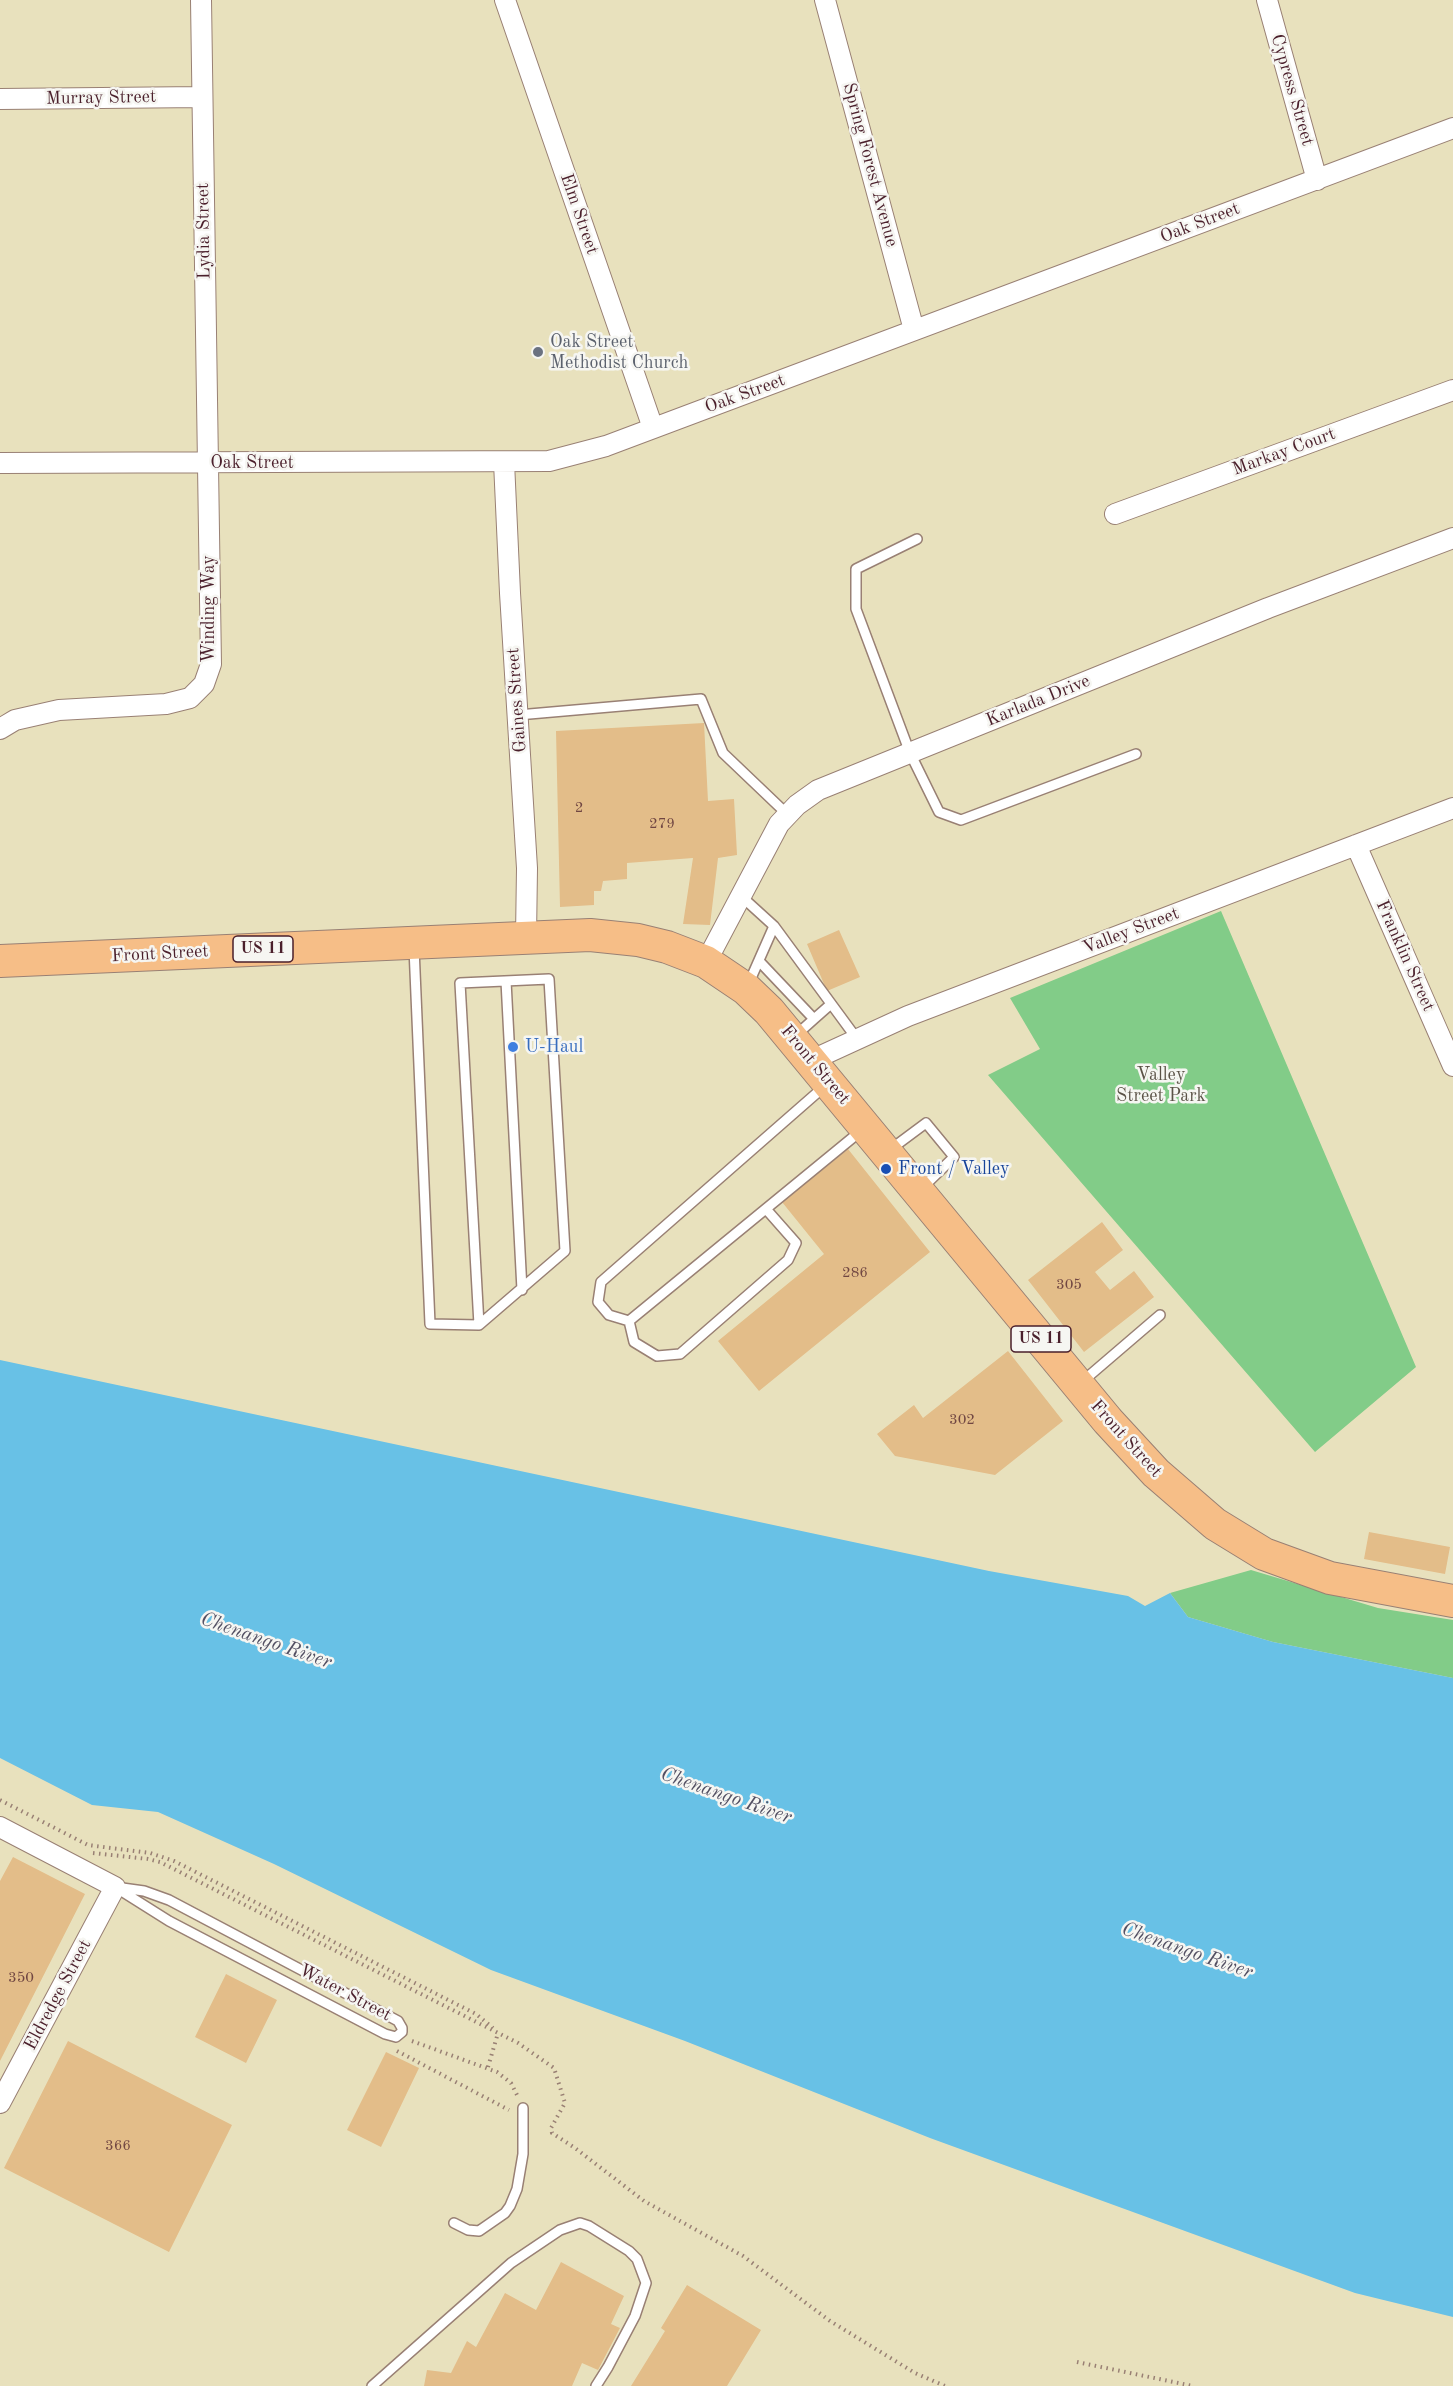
<!DOCTYPE html>
<html>
<head>
<meta charset="utf-8">
<style>
  body { margin:0 }
  canvas { display:block; background:#e8e1bd }
</style>
</head>
<body>
<canvas width="1453" height="2386"></canvas>
<script>
const c = document.querySelector('canvas').getContext('2d');
c.lineJoin = 'round';
function fill(path, color) { c.fillStyle = color; c.fill(path, 'evenodd'); }
const shape = rows => new Path2D(rows.map(r => 'M' + r).join(''));
function stroke(path, color, width, dash) { c.strokeStyle = color; c.lineWidth = width; c.lineCap = dash ? 'butt' : 'round'; c.setLineDash(dash || []); c.stroke(path); }
function write(font, color, halo, rows, align = 'center') {
  c.font = font + ' "Old Standard TT",serif'; c.lineWidth = 5; c.setLineDash([]); c.textBaseline = 'middle'; c.strokeStyle = halo; c.fillStyle = color; for (const [text, x, y, turn = 0] of rows) {
    c.save(); c.translate(x, y); c.rotate((+turn || 0) * Math.PI / 180); c.textAlign = isNaN(turn) ? turn : align; if (halo) c.strokeText(text, 0, 0); c.fillText(text, 0, 0); c.restore();
  }
}
const green = shape([
  [1221,911,1416,1367,1315,1452,988,1075,1040,1049,1010,998],
  [1251,1570,1378,1608,1453,1620,1453,1678,1273,1642,1188,1617,1170,1593]
]);
const water = shape([
  [0,1360,989,1571,1128,1596,1145,1606,1170,1593,1188,1617,1273,1642,1453,1678,1453,2317,1355,2293,930,2138,685,2041,491,1970,274,1864,158,1812,92,1805,0,1758]
]);
const building = shape([
  [704,723,708,801,734,799,737,855,718,858,710,925,683,924,693,858,627,863,627,879,603,881,601,891,594,891,594,905,560,907,556,731],
  [839,930,860,977,827,991,807,944],
  [848,1149,930,1252,759,1391,718,1341,824,1254,782,1202],
  [1102,1222,1123,1250,1095,1272,1110,1290,1134,1271,1154,1297,1084,1352,1028,1280],
  [1008,1351,1063,1421,995,1475,895,1456,877,1434,914,1405,923,1418],
  [1369,1532,1450,1547,1445,1574,1364,1559],
  [13,1857,85,1894,0,2061,0,1881],
  [226,1974,277,2000,246,2063,195,2037],
  [68,2041,232,2125,169,2252,4,2168],
  [386,2052,419,2068,381,2147,347,2130],
  [561,2262,624,2296,611,2324,620,2328,598,2370,582,2363,572,2386,424,2386,427,2370,451,2373,467,2341,476,2347,505,2293,536,2310],
  [687,2285,761,2330,727,2386,631,2386,665,2331,661,2328]
]);
const path = shape([
  [0,1800,88,1845,150,1853,174,1861,476,2014,493,2028],
  [93,1853,148,1859,160,1862,518,2043,554,2068,565,2103,551,2128,552,2133,575,2148,644,2201,743,2256,830,2321,915,2373,945,2386],
  [412,2041,497,2072,511,2083,518,2097],
  [397,2051,509,2110],
  [488,2067,498,2033],
  [1077,2362,1193,2386]
]);
const service = shape([
  [917,539,856,569,856,609,910,753,939,812,961,820,1136,754],
  [518,715,701,699,723,753,788,815],
  [741,896,774,926,857,1039],
  [414,948,430,1324,479,1325,565,1251,549,979,460,983,479,1325],
  [759,961,814,1019,795,1036],
  [506,981,522,1290],
  [748,985,774,926],
  [814,1019,831,1004],
  [826,1085,601,1282,598,1302,609,1315,629,1321,862,1130],
  [891,1149,926,1123,954,1157,921,1189],
  [629,1321,634,1342,657,1356,680,1354,788,1260,796,1243,766,1209],
  [1083,1381,1160,1315],
  [115,1887,144,1891,169,1900,398,2021,402,2028,402,2032,396,2037,385,2034,169,1921,115,1887],
  [454,2223,468,2230,479,2231,505,2213,510,2206,517,2189,523,2154,523,2108],
  [372,2386,511,2263,560,2230,580,2223,589,2226,629,2251,637,2259,646,2283,635,2316,608,2367,596,2386]
]);
const minor = shape([
  [505,0,653,428],
  [825,0,914,330],
  [1267,0,1317,180],
  [0,99,202,97],
  [504,462,510,593,527,868,526,937],
  [0,463,549,461,606,446,1453,128],
  [1115,514,1453,390],
  [0,729,15,720,59,710,166,704,190,698,204,684,211,664,201,0],
  [1356,845,1453,1066],
  [706,962,779,824,797,805,818,790,1268,608,1453,538],
  [812,1060,908,1016,1453,808],
  [0,1827,115,1887,0,2103]
]);
const primary = shape([
  [0,961,590,935,638,940,667,947,706,962,746,989,769,1011,1108,1421,1156,1473,1215,1524,1264,1554,1330,1578,1453,1601]
]);
const markers = [
  [538,352,6,"#6b7280"],
  [513,1047,6,"#3f7fe0"],
  [886,1169,6,"#1a4fb4"]
];
const numberNames = [
  ["2",579,808],
  ["279",662,824],
  ["286",855,1273],
  ["305",1069,1285],
  ["302",962,1420],
  ["350",21,1978],
  ["366",118,2146]
];
const shields = [
  [263,949,60],
  [1041,1339,60]
];
const shieldNames = [
  ["US 11",263,949],
  ["US 11",1041,1339]
];
const streetNames = [
  ["Cypress Street",1292,90,74],
  ["Murray Street",101,98,-1],
  ["Spring Forest Avenue",870,165,75],
  ["Elm Street",579,214,71],
  ["Oak Street",1200,223,-21],
  ["Lydia Street",204,231,-91],
  ["Oak Street",745,394,-20],
  ["Markay Court",1284,452,-20],
  ["Oak Street",252,463],
  ["Winding Way",209,609,-90],
  ["Gaines Street",517,700,-94],
  ["Karlada Drive",1038,701,-22],
  ["Valley Street",1131,931,-21],
  ["Front Street",160,954,-3],
  ["Franklin Street",1405,956,66],
  ["Front Street",815,1065,50],
  ["Front Street",1126,1439,48],
  ["Water Street",345,1993,28],
  ["Eldredge Street",58,1995,-62]
];
const worshipNames = [
  ["Oak Street",550,342],
  ["Methodist Church",550,363]
];
const shopNames = [
  ["U-Haul",525,1047]
];
const parkNames = [
  ["Valley",1161,1075],
  ["Street Park",1161,1096]
];
const transitNames = [
  ["Front / Valley",898,1169]
];
const waterNames = [
  ["Chenango River",266,1641,19],
  ["Chenango River",726,1796,19],
  ["Chenango River",1187,1951,19]
];
fill(green, '#82cc88');
fill(water, '#68c1e6');
fill(building, '#e3bd89');
stroke(service, '#998074', 12);
stroke(minor, '#998074', 22);
stroke(primary, '#998074', 34);
stroke(path, '#998074', 4, [1.5, 4.5]);
stroke(service, '#fff', 9);
stroke(minor, '#fff', 20);
stroke(primary, '#f6be87', 32);
for (const [x, y, r, color] of markers) { const dot = new Path2D(); dot.arc(x, y, r, 0, 2 * Math.PI); c.fillStyle = color; c.fill(dot); stroke(dot, '#f6f6f2', 2); }
write('15px', '#704642', null, numberNames);
for (const [x, y, w] of shields) { const box = new Path2D(); box.roundRect(x - w / 2, y - 13, w, 26, 4.5); c.fillStyle = '#f6f6f2'; c.fill(box); stroke(box, '#4a1f2b', 1.5); }
write('bold 16px', '#4a1f2b', null, shieldNames);
write('18px', '#4a1f2b', '#f6f6f2', streetNames);
write('18px', '#5b616d', '#f6f6f2', worshipNames, 'left');
write('18px', '#366cbe', '#f6f6f2', shopNames, 'left');
write('18px', '#5b5347', '#f6f6f2', parkNames);
write('18px', '#164399', '#f6f6f2', transitNames, 'left');
write('italic 20px', '#535063', '#f6f6f2', waterNames);
</script>
</body>
</html>
